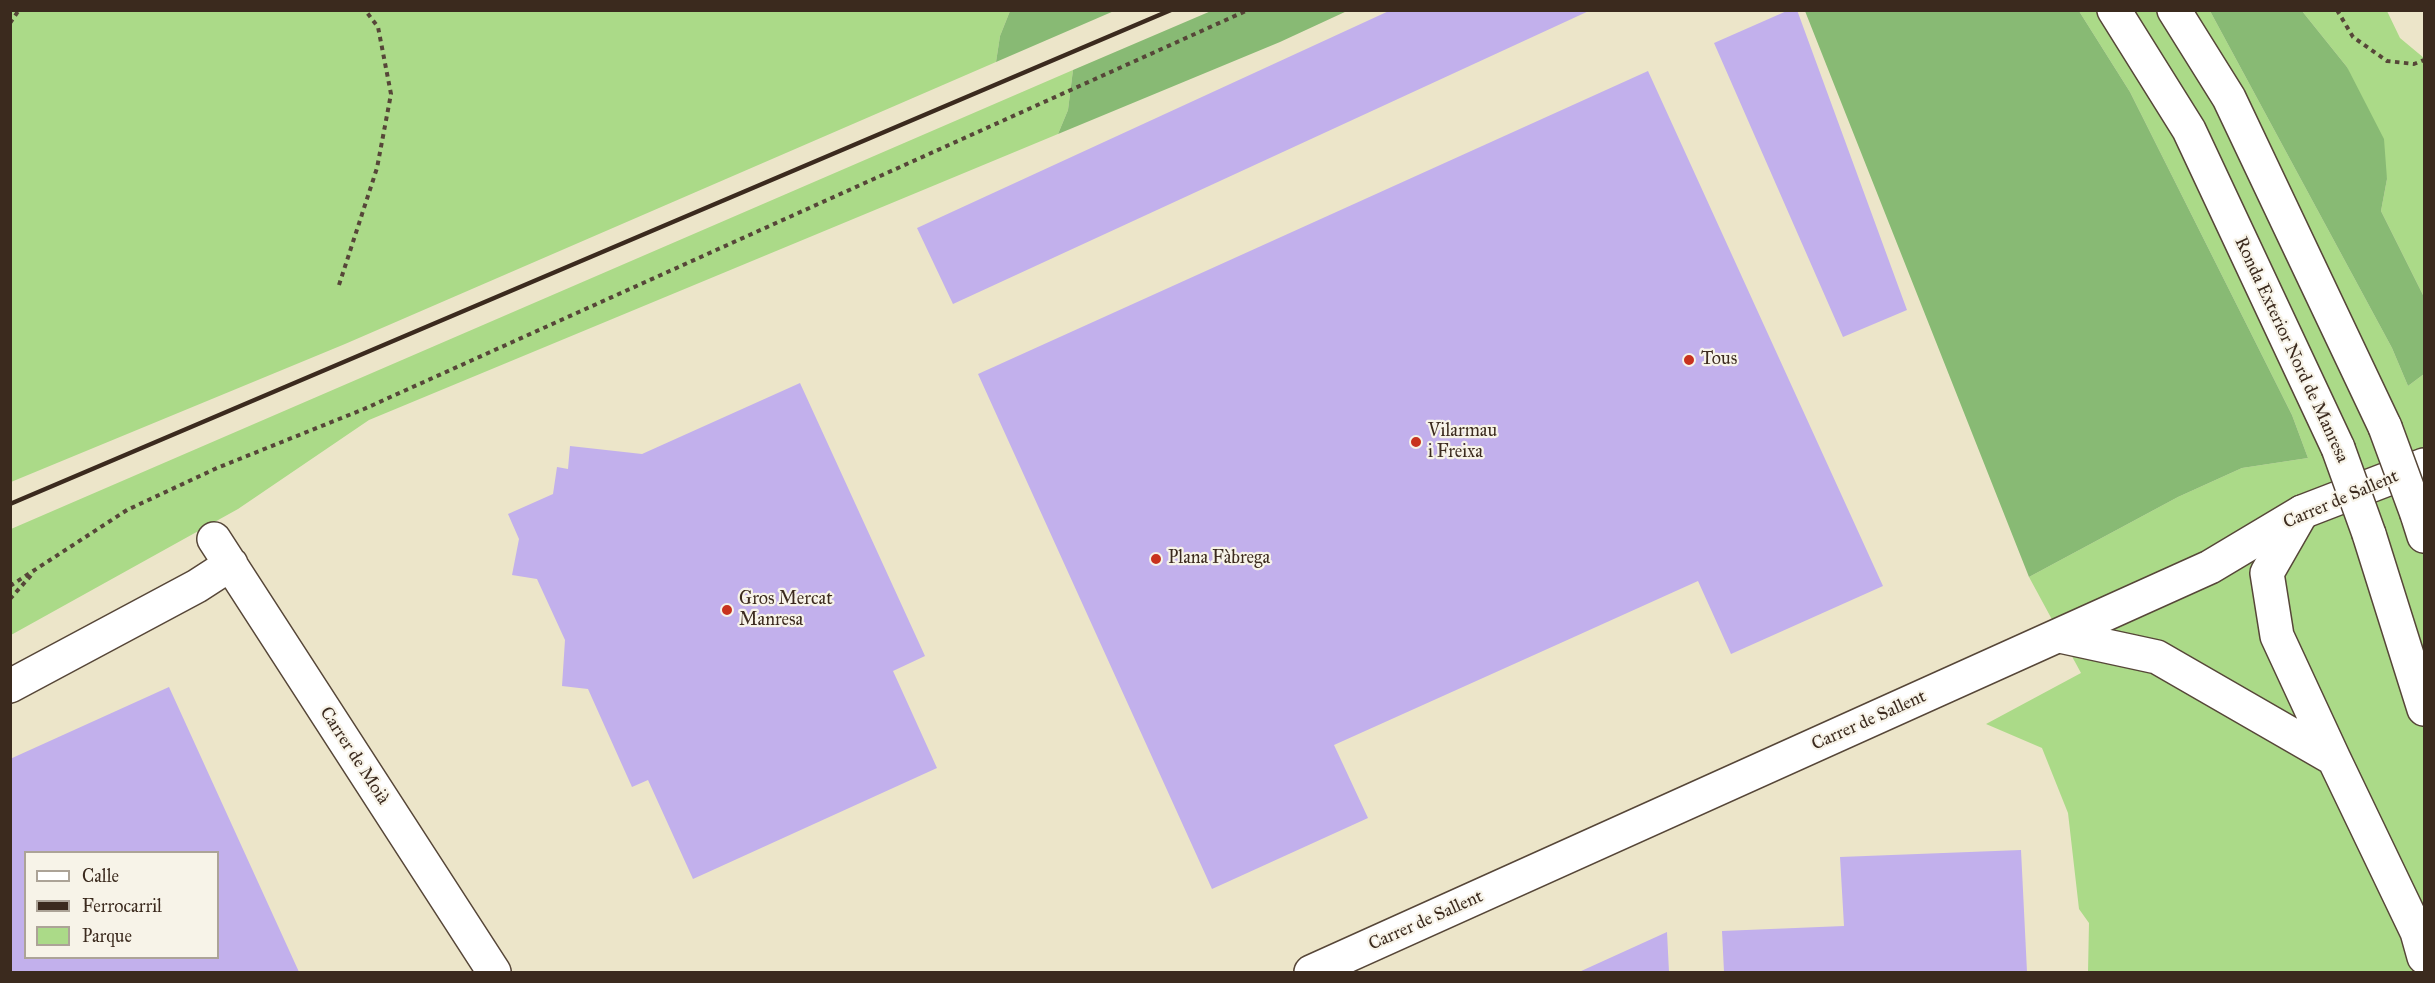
<!DOCTYPE html>
<html>
<head>
<meta charset="utf-8">
<style>
  body { margin:0 }
  #map { position:relative; width:2435px; height:983px; overflow:hidden; background:#ece5c9; font-family:"IM FELL Great Primer",serif }
  canvas { display:block }
  .frame { position:absolute; inset:0; border:12px solid #3b2a1e; pointer-events:none }
  .legend { position:absolute; left:24px; top:851px; width:195px; height:108px; box-sizing:border-box; background:#f7f3e8; border:2px solid #aca397; margin:0; padding:8px 10px; list-style:none; font-size:18px; color:#3b2a1e }
  .legend li { display:flex; align-items:center; gap:12px; height:30px }
  .legend b { width:30px; border:2px solid #aca397 }
</style>
</head>
<body>
<div id="map">
<canvas width="2435" height="983"></canvas>
<div class="frame"></div>
<ul class="legend">
<li><b style="height:8px;background:#fff"></b>Calle</li>
<li><b style="height:8px;background:#3b2a1e"></b>Ferrocarril</li>
<li><b style="height:16px;background:#abda88"></b>Parque</li>
</ul>
</div>
<script>
const c = document.querySelector('canvas').getContext('2d');
c.lineJoin = 'round';
function fill(path, color) { c.fillStyle = color; c.fill(path, 'evenodd'); }
const shape = rows => new Path2D(rows.map(r => 'M' + r).join(''));
function stroke(path, color, width, dash) { c.strokeStyle = color; c.lineWidth = width; c.lineCap = dash ? 'butt' : 'round'; c.setLineDash(dash || []); c.stroke(path); }
function write(font, color, halo, rows, align = 'center') {
  c.font = font + ' "IM FELL Great Primer",serif'; c.lineWidth = 4.5; c.setLineDash([]); c.textBaseline = 'middle'; c.strokeStyle = halo; c.fillStyle = color; for (const [text, x, y, turn = 0] of rows) {
    c.save(); c.translate(x, y); c.rotate((+turn || 0) * Math.PI / 180); c.textAlign = isNaN(turn) ? turn : align; if (halo) c.strokeText(text, 0, 0); c.fillText(text, 0, 0); c.restore();
  }
}
const green = shape([
  [10,11,1010,11,1000,36,996,62,345,344,11,482],
  [2079,11,2210,11,2392,348,2408,386,2424,374,2424,972,2088,972,2089,923,2079,909,2068,813,2042,748,1986,724,2081,673,2029,577,2178,497,2242,468,2308,458,2292,415,2130,92],
  [2302,11,2387,11,2400,38,2424,58,2424,297,2381,211,2387,179,2347,67],
  [1073,70,1068,110,1058,134,369,420,238,509,11,635,11,529]
]);
const forest = shape([
  [1010,11,1010,10,1114,11,996,62,1000,36],
  [1211,11,1347,11,1280,42,1058,134,1068,110,1073,70],
  [1805,11,2079,11,2130,92,2292,415,2308,458,2242,468,2178,497,2029,577],
  [2210,11,2302,11,2347,67,2384,139,2387,179,2381,211,2424,297,2424,374,2408,386,2392,348]
]);
const building = shape([
  [1391,10,1591,10,953,304,917,228],
  [1789,10,1797,10,1907,310,1843,337,1714,43],
  [1648,71,1883,586,1731,654,1698,581,1554,646,1334,745,1368,818,1212,889,978,374],
  [800,383,925,656,893,671,937,768,693,879,648,780,632,787,588,689,562,686,565,640,537,579,512,575,519,539,508,514,553,494,557,467,568,469,570,446,642,454],
  [169,687,299,972,10,972,10,759],
  [26,852,218,852,218,958,26,958],
  [2021,850,2027,972,1724,972,1722,931,1844,926,1840,857],
  [1667,932,1669,972,1579,972]
]);
const path = shape([
  [2337,10,2353,37,2387,61,2414,64,2424,60],
  [10,23,19,10],
  [339,285,377,168,391,94,378,27,365,10],
  [10,586,127,510,217,468,364,409,1248,10],
  [10,599,34,572]
]);
const minor = shape([
  [214,539,494,972],
  [10,686,197,586,231,564],
  [1311,972,2210,567,2302,512,2424,465]
]);
const highway = shape([
  [2114,10,2189,130,2338,448],
  [2174,10,2229,98,2385,427],
  [2302,512,2267,573,2277,636,2334,759],
  [2417,514,2424,536],
  [2369,534,2424,709],
  [2060,636,2157,657,2334,759,2417,932,2424,957]
]);
const rail = shape([
  [10,504,1171,10]
]);
const highwayBridge = shape([
  [2385,427,2417,514],
  [2338,448,2369,534]
]);
const markers = [
  [1689,360,6,"#c8321e"],
  [1416,442,6,"#c8321e"],
  [1156,559,6,"#c8321e"],
  [727,610,6,"#c8321e"]
];
const streetNames = [
  ["Ronda Exterior Nord de Manresa",2291,350,65],
  ["Carrer de Sallent",2341,500,-23],
  ["Carrer de Sallent",1869,721,-24],
  ["Carrer de Moià",354,756,57],
  ["Carrer de Sallent",1426,921,-24]
];
const poiNames = [
  ["Tous",1701,360],
  ["Vilarmau",1428,432],
  ["i Freixa",1428,453],
  ["Plana Fàbrega",1168,559],
  ["Gros Mercat",739,600],
  ["Manresa",739,621]
];
fill(green, '#abda88');
fill(forest, '#88ba74');
fill(building, '#c2b0ec');
stroke(minor, '#564638', 36);
stroke(highway, '#564638', 36);
stroke(path, '#564638', 4, [4.5, 4.5]);
stroke(minor, '#fff', 33);
stroke(highway, '#fff', 33);
stroke(rail, '#3b2a1e', 4.5);
stroke(highwayBridge, '#564638', 36, []);
stroke(highwayBridge, '#fff', 33);
for (const [x, y, r, color] of markers) { const dot = new Path2D(); dot.arc(x, y, r, 0, 2 * Math.PI); c.fillStyle = color; c.fill(dot); stroke(dot, '#f7f3e8', 2); }
write('18px', '#3b2a1e', '#f7f3e8', streetNames);
write('18px', '#3b2a1e', '#f7f3e8', poiNames, 'left');
</script>
</body>
</html>
